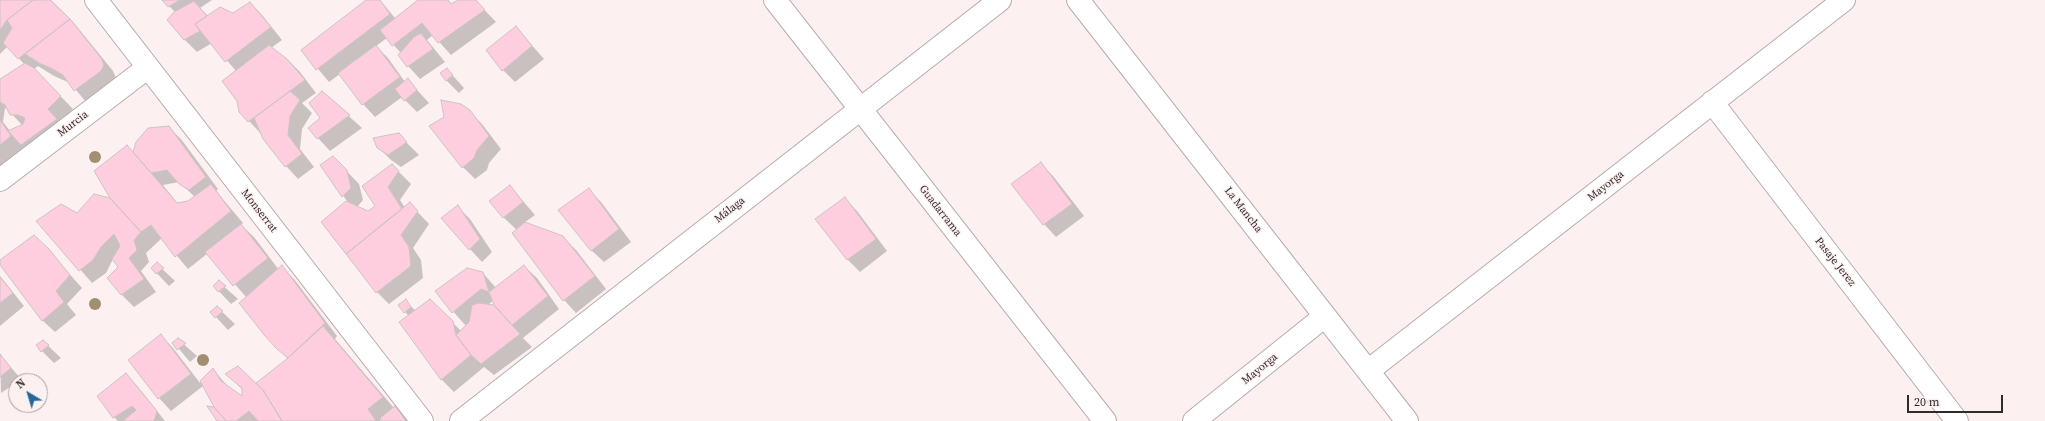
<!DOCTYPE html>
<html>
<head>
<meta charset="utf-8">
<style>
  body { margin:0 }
  #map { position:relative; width:2045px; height:421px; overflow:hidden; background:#fcf1f0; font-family:"Source Serif 4",serif }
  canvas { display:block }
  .north { position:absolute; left:8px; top:373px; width:40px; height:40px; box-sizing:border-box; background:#fcf1f0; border:1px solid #aaa2a1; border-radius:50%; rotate:322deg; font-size:11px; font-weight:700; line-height:16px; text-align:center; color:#2f2b2a }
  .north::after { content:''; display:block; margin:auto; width:14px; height:18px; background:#26659b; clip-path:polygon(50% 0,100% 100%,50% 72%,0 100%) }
  .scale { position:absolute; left:1907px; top:395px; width:96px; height:18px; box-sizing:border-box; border:2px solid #2f2b2a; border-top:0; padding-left:5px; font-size:12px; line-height:14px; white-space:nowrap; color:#2f2b2a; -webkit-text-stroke:3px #fcf1f0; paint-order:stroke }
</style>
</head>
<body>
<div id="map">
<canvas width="2045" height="421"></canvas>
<div class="north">N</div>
<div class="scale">20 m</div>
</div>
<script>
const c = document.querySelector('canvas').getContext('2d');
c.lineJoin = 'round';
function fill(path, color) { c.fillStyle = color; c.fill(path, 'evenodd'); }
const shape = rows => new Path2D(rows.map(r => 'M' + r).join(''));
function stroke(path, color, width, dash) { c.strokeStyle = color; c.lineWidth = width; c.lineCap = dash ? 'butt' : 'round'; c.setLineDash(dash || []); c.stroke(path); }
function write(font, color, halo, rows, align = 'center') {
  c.font = font + ' "Source Serif 4",serif'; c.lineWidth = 3; c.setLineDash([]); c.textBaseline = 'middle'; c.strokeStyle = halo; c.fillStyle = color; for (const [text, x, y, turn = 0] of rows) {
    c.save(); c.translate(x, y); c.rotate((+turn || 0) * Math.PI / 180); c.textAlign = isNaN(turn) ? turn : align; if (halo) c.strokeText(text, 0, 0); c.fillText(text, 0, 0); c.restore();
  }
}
const shadow = shape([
  [0,0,51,0,74,23,113,71,116,78,87,103,70,83,54,76,38,66,34,69,73,109,60,122,34,157,24,147,0,168,0,81,24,64,8,46,0,54],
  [5,108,9,111,22,125,10,131,3,122],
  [163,0,212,0,200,8,208,16,233,14,250,3,262,15,282,40,271,48,287,59,300,72,316,93,302,103,312,113,302,129,300,149,314,167,298,179,286,166,261,134,240,111,236,71,212,43,197,52,184,39,175,12],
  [367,0,380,0,395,18,418,0,448,0,452,5,460,0,475,0,496,22,451,55,433,35,427,40,445,62,420,79,408,66,400,55,401,53,387,38,376,46,388,58,405,82,408,80,429,103,417,112,402,97,375,117,363,104,340,74,329,82,302,50],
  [516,27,544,59,515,82,503,70],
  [447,69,464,88,459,93,446,80],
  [322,92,362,128,330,151,318,138,322,118],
  [469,111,482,124,501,149,489,163,487,170,475,179,463,167],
  [168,127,181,139,218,189,216,191,243,223,241,225,254,237,279,270,282,267,294,279,337,336,335,339,394,408,395,407,408,421,384,421,382,419,380,421,218,421,216,408,203,386,171,411,159,398,161,336,173,348,200,383,213,369,229,388,243,398,243,390,226,374,256,384,288,359,278,348,246,297,208,253,188,269,162,238,146,253,149,262,141,271,156,292,134,307,121,294,119,267,113,259,106,273,92,283,38,221,77,215,113,199,134,153],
  [179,182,195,197,188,202,178,204,163,185],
  [398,134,419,155,401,167,391,160,378,147,374,138],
  [333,157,359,184,363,200,357,207,368,212,376,207,392,165,411,184,400,200,405,208,410,204,429,224,413,248,421,260,423,278,389,304,377,292,322,222,347,201,321,165],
  [1041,164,1053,176,1084,216,1056,237,1044,224],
  [510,186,535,215,524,223,563,237,576,250,606,289,576,313,564,300,513,233,517,230,503,217],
  [588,189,601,202,631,242,604,262,591,250],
  [845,199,857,211,887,251,860,272,848,260,816,219],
  [458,207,470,219,492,252,482,262,470,249],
  [48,250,82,288,67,304,76,315,55,332,42,320,0,264,0,262],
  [157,264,175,281,169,286,152,268],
  [524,266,537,278,559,309,523,338,532,347,494,375,484,367,454,392,442,380,400,322,409,316,405,312,405,301,416,311,430,300,461,331,466,326,436,292,483,273,496,288],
  [487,291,490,291,493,296,492,296],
  [494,300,496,306,488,305],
  [0,276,24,306,0,326],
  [219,282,238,299,231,304,214,286],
  [217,307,235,324,228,330,216,317],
  [178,339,197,356,190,362,174,343],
  [43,341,61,358,54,363,42,351],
  [0,355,23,381,16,381,16,386,12,389,10,387,1,393],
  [126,375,138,387,165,421,118,421,114,417]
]);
const building = shape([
  [0,0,33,0,7,20,0,30,0,0],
  [33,0,50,0,70,19,18,59,3,43,12,28,7,20,33,0],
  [162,0,180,0,168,7,162,0],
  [366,0,380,0,390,14,316,70,301,50,366,0],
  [418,0,448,0,451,4,458,0,476,0,485,10,438,43,422,23,392,46,380,30,418,0],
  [194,1,207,16,195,24,200,31,184,40,167,20,174,12,194,1],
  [250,2,271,27,225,62,195,24,220,7,233,13,250,2],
  [70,19,101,58,104,65,101,71,74,91,63,75,51,68,41,64,25,54,70,19],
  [516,26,532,46,502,71,486,50,516,26],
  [421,33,433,49,407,67,398,55,414,37,421,33],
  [269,45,287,59,305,80,248,122,239,112,237,101,222,81,269,45],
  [376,45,400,77,362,105,338,73,376,45],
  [25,63,34,68,61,96,48,109,57,119,21,145,8,131,23,124,25,118,18,115,10,115,5,105,0,102,0,79,25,63],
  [447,68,453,75,446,81,440,73,447,68],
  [408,78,417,90,404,101,395,89,408,78],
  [290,91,300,100,290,116,288,135,302,154,285,167,263,139,254,118,290,91],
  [322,91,350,115,317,139,308,128,320,118,309,103,322,91],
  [441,100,461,104,470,110,489,136,477,150,474,158,462,168,429,126,444,117,441,100],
  [0,120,11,136,0,145,0,120],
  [169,126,206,177,189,190,179,184,167,170,151,173,133,152,136,142,148,128,169,126],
  [399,133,407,142,388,155,377,148,373,138,399,133],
  [127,145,177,203,188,201,211,184,231,211,175,257,151,225,141,232,110,198,94,171,127,145],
  [333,156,347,170,351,188,342,197,320,165,333,156],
  [1041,162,1072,204,1043,225,1011,184,1041,162],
  [392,164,399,171,388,187,402,209,346,254,321,222,346,201,368,211,375,206,362,186,392,164],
  [510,185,523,202,503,218,489,201,510,185],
  [589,188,619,229,591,251,558,210,589,188],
  [94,194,110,198,141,232,134,240,137,250,129,258,144,279,121,295,107,278,118,267,112,259,120,246,114,234,101,247,93,260,79,271,36,221,61,204,77,213,94,194],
  [845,197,876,239,847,260,815,219,845,197],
  [410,202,418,211,401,235,409,247,411,266,376,293,346,254,410,202],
  [458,205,480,239,469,250,441,218,458,205],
  [525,222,563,236,595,276,563,301,512,233,525,222],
  [241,224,268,258,233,286,205,252,241,224],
  [34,235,49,249,70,275,56,291,64,302,42,321,0,265,0,260,34,235],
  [157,262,164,268,156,274,151,268,157,262],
  [282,265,325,323,288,358,277,349,265,336,239,303,282,265],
  [524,265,548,296,512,325,494,305,489,292,524,265],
  [467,268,483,272,489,292,481,289,452,313,435,291,467,268],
  [0,277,13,293,0,303,0,277],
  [219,280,226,286,218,292,213,286,219,280],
  [406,299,411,307,404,313,398,305,406,299],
  [430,299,453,321,456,335,471,355,441,380,399,322,430,299],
  [479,303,494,305,520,334,481,364,471,355,456,335,469,322,472,305,479,303],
  [217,306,223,311,215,318,210,312,217,306],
  [323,326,383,397,368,409,376,421,282,421,263,390,256,383,288,358,323,326],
  [161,334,191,374,158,399,128,360,161,334],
  [178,338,186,343,177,350,172,343,178,338],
  [43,340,49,345,41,352,36,345,43,340],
  [0,354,11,368,0,377,0,354],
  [238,366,263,390,282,421,258,421,249,411,236,421,226,421,214,407,200,381,213,368,221,381,242,396,242,388,225,374,238,366],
  [126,373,157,411,154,421,123,421,136,410,132,406,113,418,97,396,126,373],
  [207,406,214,407,226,421,217,421,207,406],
  [395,406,406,421,382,421,380,418,395,406]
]);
const street = shape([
  [96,0,422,421],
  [775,0,1105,421],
  [1078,0,1407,421],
  [1712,102,1957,421],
  [0,180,147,68],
  [1368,371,1844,0],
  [461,421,1000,0],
  [1194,421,1325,316]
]);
const trees = [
  [95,157],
  [95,304],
  [203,360]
];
const streetNames = [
  ["Murcia",73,124,-37],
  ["Mayorga",1606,186,-38],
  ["Málaga",730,210,-38],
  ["La Mancha",1243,210,52],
  ["Monserrat",259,211,52],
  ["Guadarrama",940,211,52],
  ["Pasaje Jerez",1835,262,52],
  ["Mayorga",1260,369,-39]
];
fill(shadow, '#0003');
fill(building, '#fecede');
stroke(building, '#cdc2c6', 1);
stroke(street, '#b7acab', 24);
stroke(street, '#fff', 22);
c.fillStyle = '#a18f74';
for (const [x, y] of trees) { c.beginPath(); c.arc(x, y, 6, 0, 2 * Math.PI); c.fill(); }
write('11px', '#2f2b2a', '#fcf1f0', streetNames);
</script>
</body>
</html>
